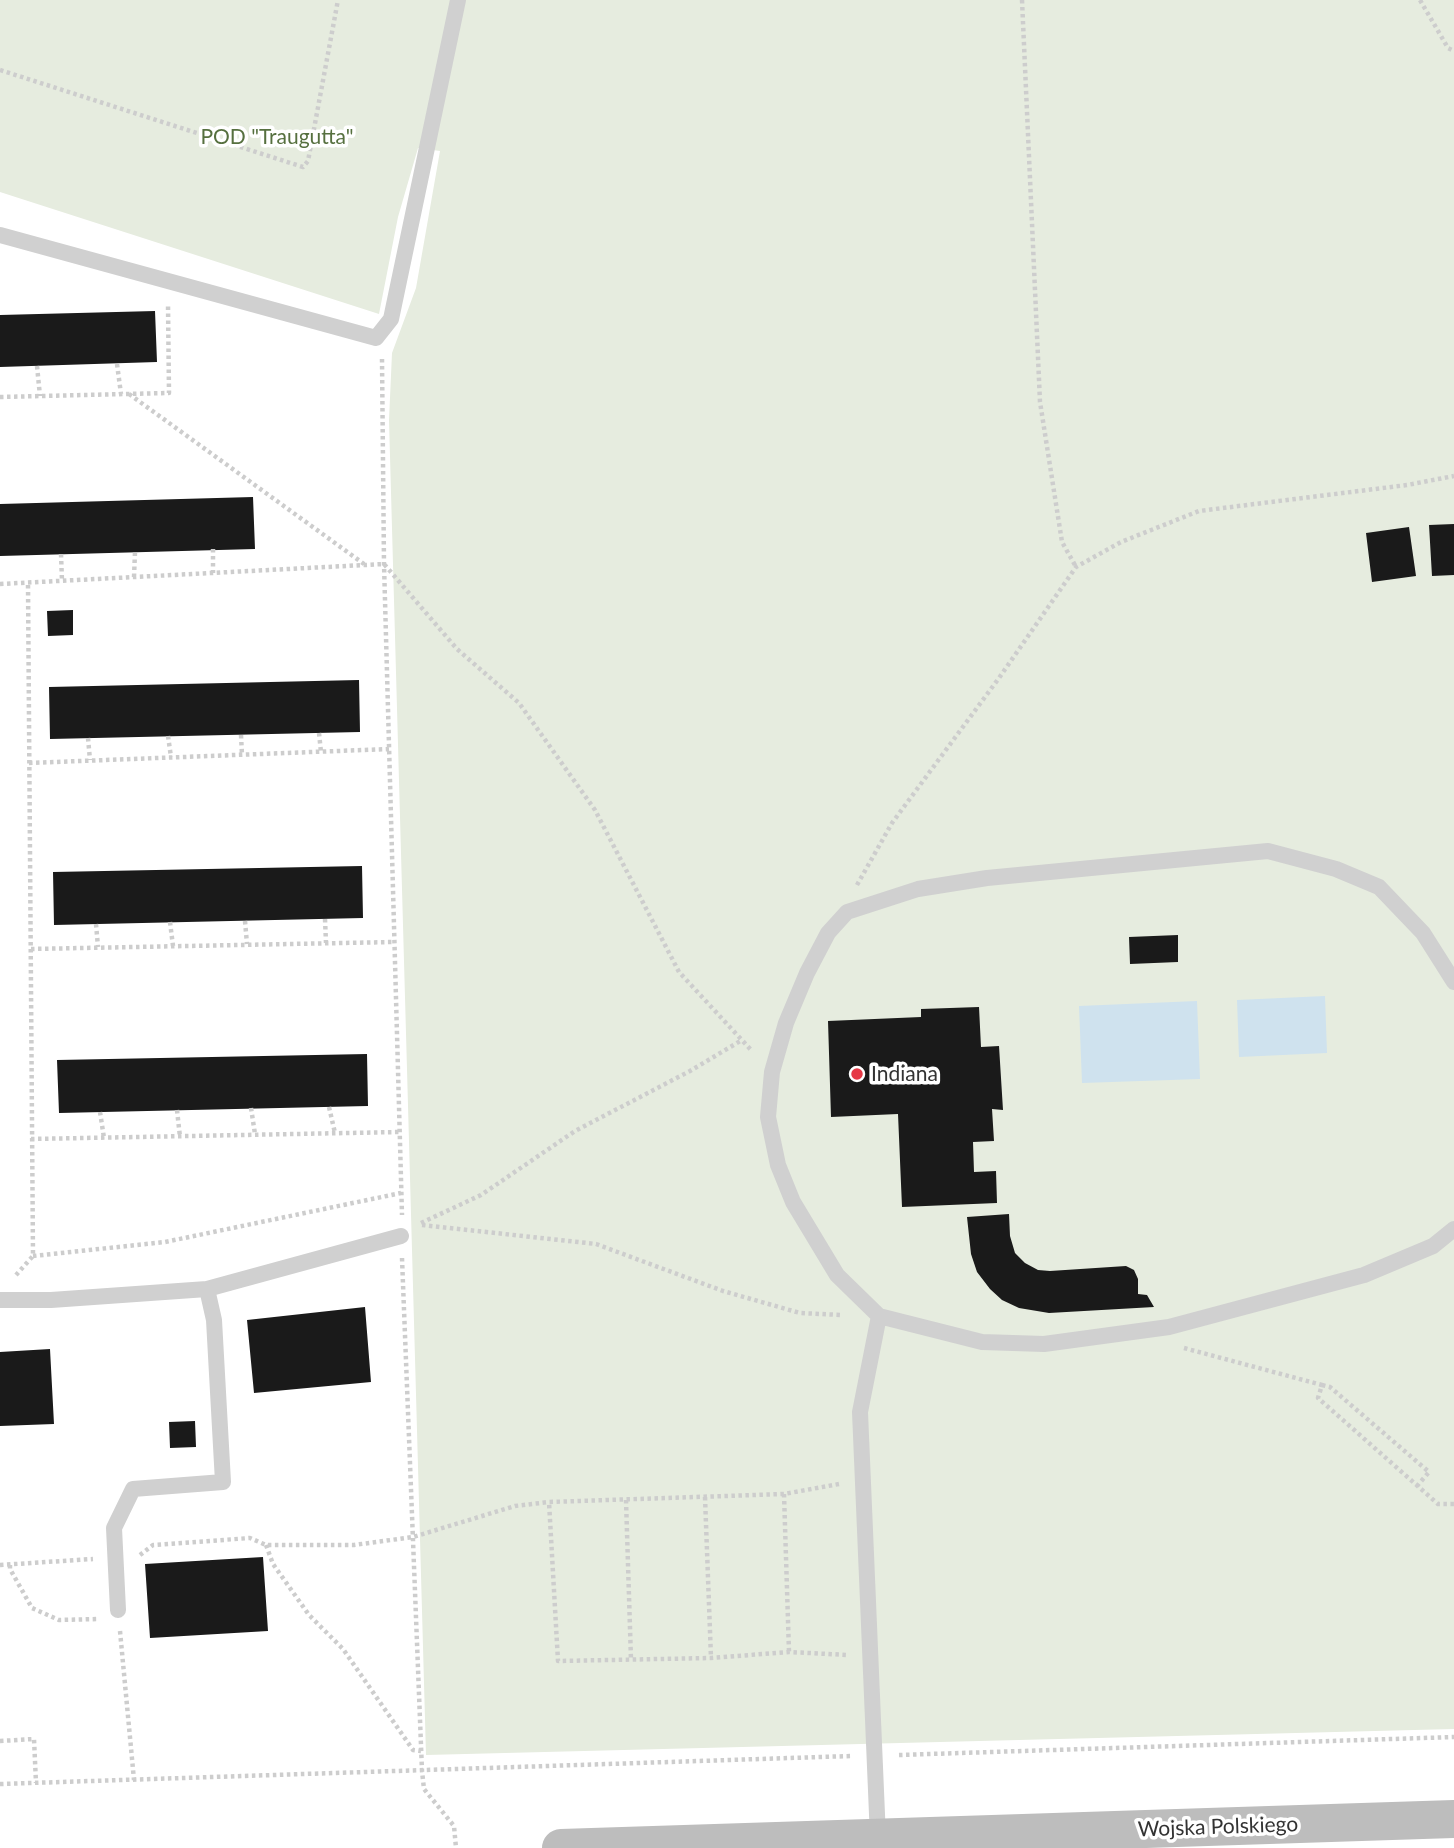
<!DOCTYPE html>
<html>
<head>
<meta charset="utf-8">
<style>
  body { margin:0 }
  canvas { display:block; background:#fff }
</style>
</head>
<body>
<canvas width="1454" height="1848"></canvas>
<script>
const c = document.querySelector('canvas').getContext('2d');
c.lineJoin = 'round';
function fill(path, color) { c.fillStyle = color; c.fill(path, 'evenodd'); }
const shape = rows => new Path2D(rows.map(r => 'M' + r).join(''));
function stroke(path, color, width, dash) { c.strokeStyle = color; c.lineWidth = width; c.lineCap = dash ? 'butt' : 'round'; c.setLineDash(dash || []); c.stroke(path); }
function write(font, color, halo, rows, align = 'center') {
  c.font = font + ' Lato,sans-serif'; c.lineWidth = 7; c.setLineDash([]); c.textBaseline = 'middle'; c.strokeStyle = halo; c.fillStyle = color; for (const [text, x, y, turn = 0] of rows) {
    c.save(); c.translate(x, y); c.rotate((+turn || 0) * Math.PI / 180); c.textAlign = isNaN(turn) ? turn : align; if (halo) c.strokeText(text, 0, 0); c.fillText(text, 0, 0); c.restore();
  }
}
const green = shape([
  [0,0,1454,0,1454,1729,426,1755,389,420,392,353,416,288,440,151,418,148,398,217,379,314,0,192]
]);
const water = shape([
  [1325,996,1327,1053,1239,1057,1237,1000],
  [1197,1001,1200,1079,1082,1083,1079,1006]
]);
const building = shape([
  [155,311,157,362,0,367,0,315],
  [253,497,255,549,0,556,0,504],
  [1454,524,1454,575,1432,576,1429,525],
  [1409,527,1416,576,1372,582,1366,533],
  [73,610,73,635,48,636,47,611],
  [359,680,360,732,50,739,49,687],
  [362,866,363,918,54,925,53,872],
  [1178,935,1178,962,1130,964,1129,937],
  [979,1007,981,1047,999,1046,1003,1110,992,1109,994,1141,973,1142,974,1172,996,1171,997,1203,902,1207,898,1114,831,1117,828,1021,921,1017,921,1009],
  [367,1054,368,1106,59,1113,57,1060],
  [1009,1214,1010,1236,1015,1253,1025,1263,1038,1270,1050,1271,1126,1266,1134,1270,1138,1279,1138,1294,1147,1295,1154,1307,1049,1313,1019,1308,1002,1300,990,1289,977,1272,971,1254,967,1217],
  [365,1307,371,1382,254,1393,247,1320],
  [50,1349,54,1424,0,1426,0,1352],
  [195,1421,196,1447,170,1448,169,1422],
  [263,1557,268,1631,150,1638,145,1564]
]);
const path = shape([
  [1022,0,1040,402,1062,542,1076,567],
  [1420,0,1448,48,1454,51],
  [0,70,303,167,308,161,338,0],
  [382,359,384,564,402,1215],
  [117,364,121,394],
  [37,366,40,396],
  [129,394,364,564],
  [0,397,169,393,168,304],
  [213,549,213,573],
  [61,554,62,581],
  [134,577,135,552],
  [0,584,384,564,457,649,519,703,595,810,679,972,752,1051],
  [319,733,321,752],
  [241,735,242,755],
  [168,736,171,757],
  [88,738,90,760],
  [29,763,389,749],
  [857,885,892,823,999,678,1076,567,1121,542,1199,511,1407,485,1454,476],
  [325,919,326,943],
  [245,921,247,944],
  [170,922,173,946],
  [96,924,98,947],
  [31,949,394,942],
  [329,1107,335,1133],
  [251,1108,255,1134],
  [177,1110,180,1137],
  [100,1112,104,1138],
  [31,1139,400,1132],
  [421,1223,481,1195,575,1131,690,1071,742,1040],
  [422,1225,596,1244,723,1291,800,1313,842,1315],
  [33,1256,165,1242,401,1193],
  [402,1258,422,1771,424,1789,454,1826,456,1848],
  [16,1275,33,1256,28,583],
  [1184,1348,1322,1385,1318,1398,1438,1504,1454,1504],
  [1322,1385,1330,1387,1429,1472,1417,1486],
  [839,1484,784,1494,549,1502,558,1661,711,1658,789,1652,848,1655],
  [784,1494,789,1652],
  [705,1497,711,1658],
  [626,1500,631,1660],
  [266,1545,273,1564,309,1615,343,1649,413,1750,421,1751],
  [140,1555,153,1545,250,1538,266,1545,354,1545,413,1537,515,1506,549,1502],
  [0,1565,93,1559],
  [10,1565,10,1569,32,1608,59,1620,98,1619],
  [120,1631,134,1780],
  [0,1741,34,1739,36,1783],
  [899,1755,1454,1737],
  [0,1784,851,1756]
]);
const service = shape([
  [0,235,376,338,391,319,458,0],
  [0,1300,51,1300,207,1289,401,1236],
  [879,1316,982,1342,1044,1344,1169,1327,1364,1275,1433,1246,1454,1229],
  [118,1610,114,1528,133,1489,223,1482,214,1320,207,1289],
  [878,1838,860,1412,879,1316,837,1275,793,1202,778,1165,768,1117,772,1072,786,1023,807,973,828,933,847,912,918,889,987,878,1268,851,1336,869,1379,887,1423,933,1454,982]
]);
const secondary = shape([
  [561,1848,1454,1819]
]);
const markers = [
  [857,1074,7,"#e63946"]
];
const parkNames = [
  ["POD \"Traugutta\"",277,137]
];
const poiNames = [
  ["Indiana",871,1074]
];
const streetNames = [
  ["Wojska Polskiego",1218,1827,-2]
];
fill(green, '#e6ecdf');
fill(water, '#cfe2ee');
fill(building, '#1a1a1a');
stroke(path, '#cdcdcd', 4.5, [3.5, 3.5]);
stroke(service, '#d0d0d0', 16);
stroke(secondary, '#bdbdbd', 38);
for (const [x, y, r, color] of markers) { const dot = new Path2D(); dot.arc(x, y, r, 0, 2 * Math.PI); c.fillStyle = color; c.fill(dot); stroke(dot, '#fff', 2.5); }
write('21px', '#56703f', '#fff', parkNames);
write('21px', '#333', '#fff', poiNames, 'left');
write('21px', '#333', '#fff', streetNames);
</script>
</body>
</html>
